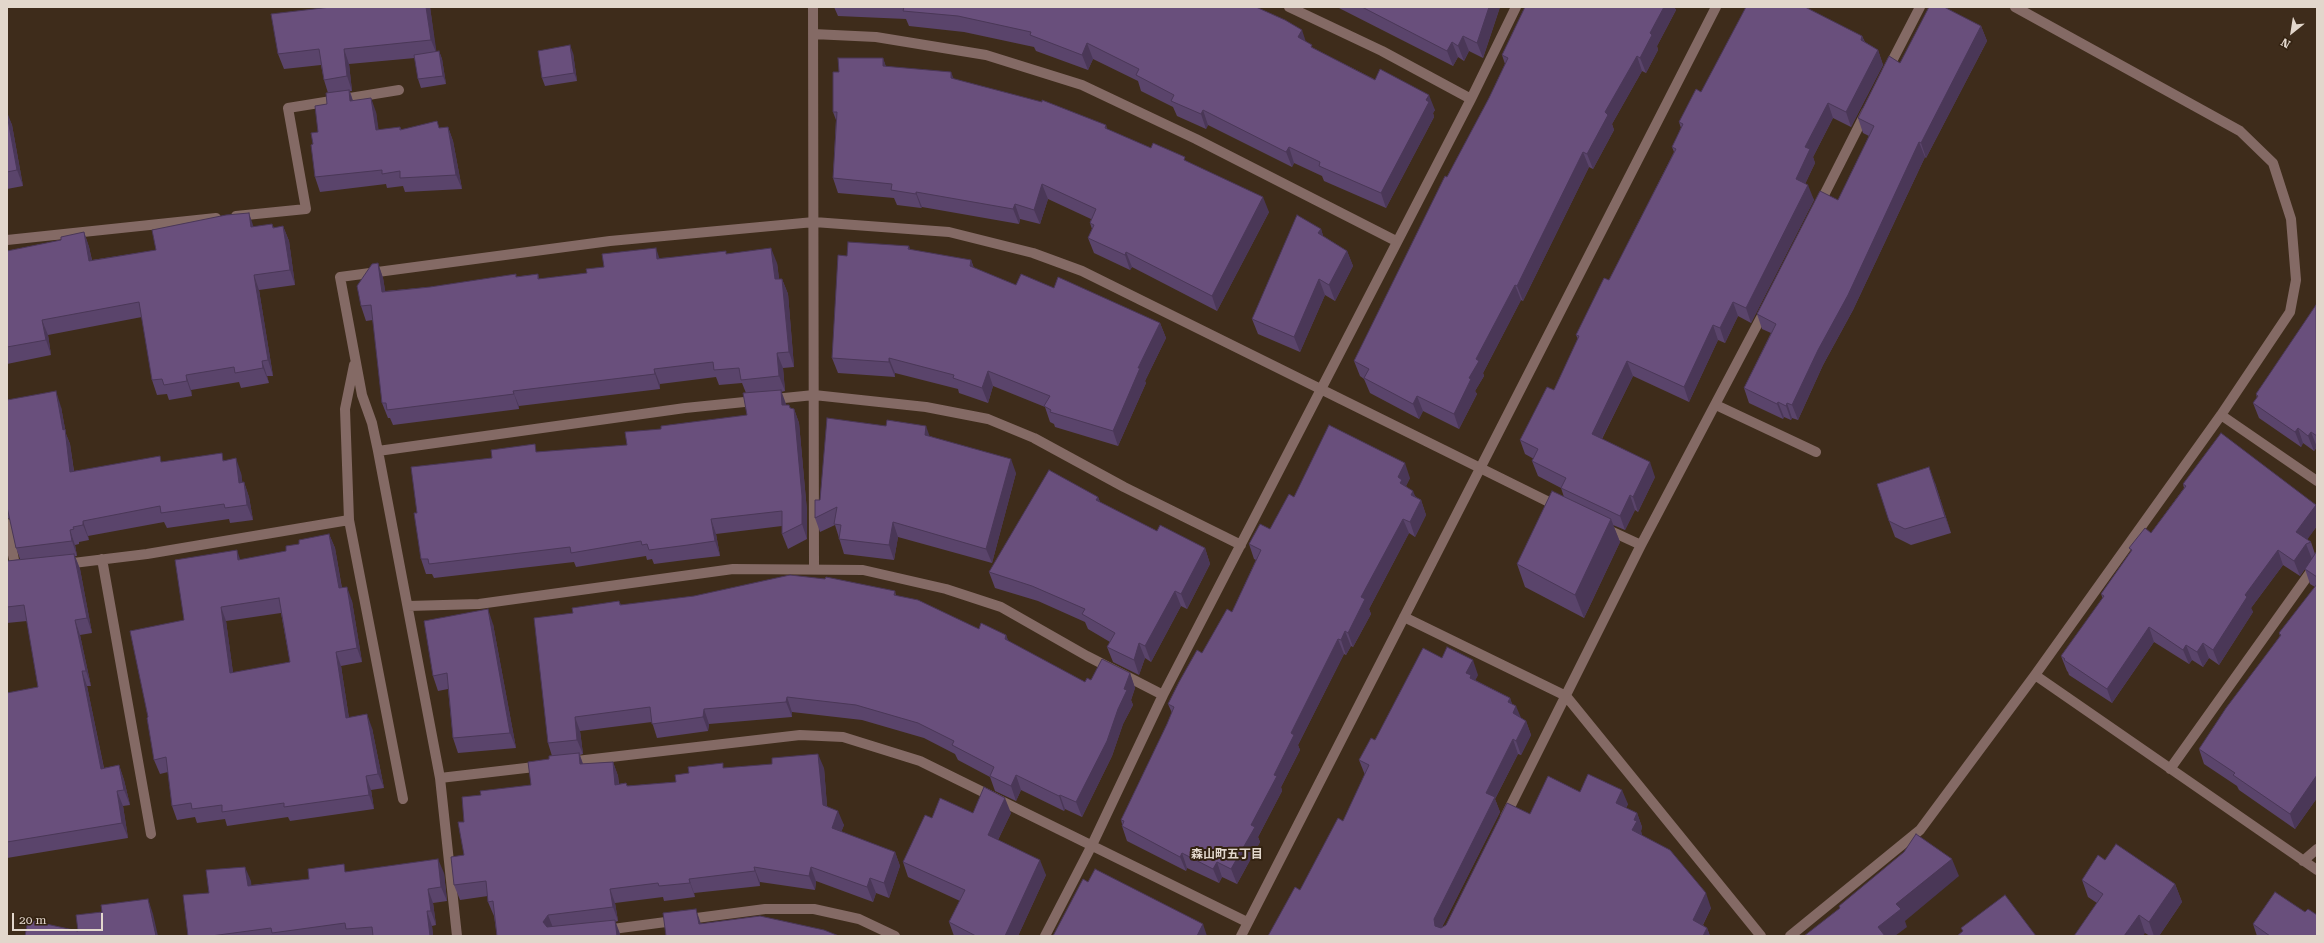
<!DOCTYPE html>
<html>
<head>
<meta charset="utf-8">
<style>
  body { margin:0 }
  #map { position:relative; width:2324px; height:943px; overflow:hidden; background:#3e2c1b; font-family:"Roboto Serif",serif }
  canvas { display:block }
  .frame { position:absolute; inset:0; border:8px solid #e2d7cc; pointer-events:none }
  .north { position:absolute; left:2272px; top:12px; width:40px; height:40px; -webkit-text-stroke:3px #321; paint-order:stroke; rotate:210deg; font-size:11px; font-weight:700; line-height:16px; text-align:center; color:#e2d7cc }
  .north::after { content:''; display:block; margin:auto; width:14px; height:18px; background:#e2d7cc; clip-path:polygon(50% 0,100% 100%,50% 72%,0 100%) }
  .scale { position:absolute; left:12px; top:913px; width:91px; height:18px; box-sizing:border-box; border:2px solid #e2d7cc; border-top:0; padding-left:5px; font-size:12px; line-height:14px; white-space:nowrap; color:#e2d7cc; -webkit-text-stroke:3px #321; paint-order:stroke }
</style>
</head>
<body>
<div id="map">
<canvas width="2324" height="943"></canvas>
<div class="frame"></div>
<div class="north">N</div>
<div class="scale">20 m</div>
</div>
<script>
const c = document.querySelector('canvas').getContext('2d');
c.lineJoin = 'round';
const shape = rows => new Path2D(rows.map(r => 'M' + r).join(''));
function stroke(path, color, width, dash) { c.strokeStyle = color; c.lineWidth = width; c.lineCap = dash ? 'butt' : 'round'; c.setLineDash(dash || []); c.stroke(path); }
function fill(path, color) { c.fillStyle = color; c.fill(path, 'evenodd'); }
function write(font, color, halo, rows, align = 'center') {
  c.font = font + ' "Roboto Serif","Noto Sans JP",serif'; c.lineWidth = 4; c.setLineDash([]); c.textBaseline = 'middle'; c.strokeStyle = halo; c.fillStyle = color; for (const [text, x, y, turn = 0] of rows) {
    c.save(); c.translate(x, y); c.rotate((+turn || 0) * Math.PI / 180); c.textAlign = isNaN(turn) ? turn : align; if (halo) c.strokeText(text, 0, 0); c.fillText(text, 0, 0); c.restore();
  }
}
const minor = shape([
  [813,7,814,569],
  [1289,7,1382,51,1471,99],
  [813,34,876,37,986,55,1082,85,1196,139,1396,241],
  [1887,71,1920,7],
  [1819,205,1866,112],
  [236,216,306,209,288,108,399,90],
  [7,240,216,218],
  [354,365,345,409,349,520,403,799],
  [1716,405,1816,452],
  [2221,415,2317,481],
  [378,451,685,408,814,395,926,407,988,419,1034,438,1124,487,1241,545],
  [7,524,16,570],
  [1604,528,1641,545],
  [102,559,151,834],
  [65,564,147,554,349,520],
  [408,606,479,604,733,569,863,570,946,589,1001,607,1087,656,1163,695],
  [1404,617,1566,696,1761,936],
  [2035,675,2317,870],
  [568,762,800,735,843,737,920,761,1247,922],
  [2170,769,2317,563],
  [440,778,543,766],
  [1505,817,1641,545,1766,308],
  [2303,861,2317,849],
  [605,930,765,909,814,909,859,919,895,936],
  [457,936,440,778,378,451,372,423,362,395,340,277,610,241,814,222,949,232,1033,253,1082,271,1559,507],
  [1045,936,1092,845,1163,695,1471,99,1516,7],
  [1241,936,1716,7],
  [1790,936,1920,830,2035,675,2221,415,2290,312,2296,280,2291,219,2273,163,2240,131,2015,7]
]);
const wall = shape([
  [430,7,436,52,439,51,442,59,446,84,421,88,418,79,415,58,349,64,352,91,350,91,353,101,376,112,378,130,400,127,401,129,439,128,448,127,453,141,462,189,405,192,403,186,387,188,386,184,320,192,315,177,313,144,318,132,327,104,328,93,324,80,321,65,284,69,278,54],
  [834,7,1256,7,1306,42,1313,48,1435,110,1433,113,1434,117,1386,208,1324,181,1322,176,1294,163,1292,167,1208,125,1206,129,1177,116,1173,107,1141,91,1138,81,1093,59,1088,70,1036,51,1034,47,964,32,909,26,906,19,838,16],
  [1337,7,1500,7,1483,58,1469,51,1464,61,1458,57,1453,66],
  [1525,7,1674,7,1676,10,1657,46,1658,50,1646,73,1642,71,1612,124,1614,130,1593,169,1589,167,1523,301,1521,300,1483,373,1484,376,1475,391,1477,394,1459,429,1423,411,1419,419,1370,393,1364,379,1360,376,1354,361,1447,177,1489,98,1505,64,1502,55],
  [1981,26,1987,41,1926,158,1925,157,1853,310,1823,365,1798,420,1792,418,1791,420,1784,417,1783,419,1749,403,1744,388,1771,333,1762,329,1757,314,1838,200,1869,136,1863,133,1858,118],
  [1862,36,1865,42,1878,50,1883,65,1851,127,1833,118,1813,157,1815,163,1805,184,1814,200,1751,323,1738,316,1725,343,1718,340,1689,402,1633,376,1602,439,1655,477,1638,512,1635,510,1625,530,1613,525,1620,542,1584,618,1525,587,1517,564,1564,497,1561,488,1538,476,1532,461,1534,459,1525,454,1520,440,1554,390,1578,339,1576,335,1609,280,1674,152,1672,147,1681,128,1679,122,1701,92],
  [573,53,577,81,545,86,542,78],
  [883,58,886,67,954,79,1106,125,1107,129,1151,148,1186,161,1269,212,1217,311,1132,267,1130,270,1094,253,1088,238,1092,229,1090,223,1091,219,1048,199,1040,224,1020,219,1019,224,922,207,921,208,897,205,894,198,838,193,833,178,836,120,833,112,839,72],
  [7,114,12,125,23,186,7,189],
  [272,224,274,228,283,226,289,241,295,285,259,290,273,376,267,376,269,383,241,388,239,382,191,390,192,396,169,400,167,394,157,395,152,380,142,317,48,335,51,355,7,364,7,251,61,240,84,232,89,247,92,260,156,250,254,227],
  [1321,229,1323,236,1347,251,1353,266,1335,301,1325,295,1300,352,1258,334,1252,319],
  [909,246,910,250,971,260,974,268,1016,285,1054,288,1160,323,1166,338,1145,381,1146,383,1118,446,1055,427,1054,424,1050,422,1045,407,993,386,988,403,959,393,958,389,895,373,895,377,838,373,832,358,847,256],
  [727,254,777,263,779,279,782,279,788,294,794,367,783,368,785,391,781,392,786,405,791,408,794,409,799,423,807,511,807,539,788,549,782,534,782,526,716,534,720,556,693,559,654,564,652,559,647,560,646,556,576,567,574,562,434,578,432,574,426,574,421,559,417,513,492,458,538,452,627,445,661,429,747,415,746,393,742,383,719,385,716,377,660,384,660,389,519,406,519,409,393,425,390,418,388,418,382,403,373,320,366,321,361,306,378,263,383,278,385,291,430,287,538,274,539,279,587,273,604,267,660,258],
  [2317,306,2317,447,2314,451,2303,443,2301,447,2259,418,2253,403,2257,398,2256,394],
  [7,400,61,407,66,434,70,444,74,471,162,462,225,460,241,473,242,482,244,482,249,497,253,520,230,523,229,519,167,528,164,522,88,536,89,540,79,542,79,544,75,545,77,556,75,556,80,569,92,633,80,635,91,686,87,686,104,768,119,765,124,780,130,805,123,806,128,838,7,858,7,693,38,687,27,621,7,623,7,557,8,561,20,559,16,548,10,519,7,518],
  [930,436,1016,473,992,563,898,537,894,560,844,554,835,525,820,532,815,518,820,500],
  [1410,478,1406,486,1416,497,1421,500,1426,515,1415,537,1409,533,1369,609,1371,614,1353,647,1351,646,1346,655,1344,654,1298,745,1300,750,1281,787,1282,791,1258,837,1260,842,1237,884,1222,877,1219,883,1187,868,1186,871,1127,841,1122,826,1122,824,1121,820,1167,724,1172,713,1168,704,1202,653,1232,612,1256,560,1254,559,1249,544,1270,529,1294,497],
  [1935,483,1951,533,1911,545,1895,537,1889,521],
  [2183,484,2316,505,2317,508,2317,526,2307,539,2311,542,2315,554,2317,551,2317,798,2295,829,2239,790,2237,786,2204,764,2199,749,2280,636,2279,633,2315,587,2310,584,2305,569,2300,576,2283,565,2251,608,2253,612,2219,665,2209,658,2203,667,2192,660,2189,664,2154,642,2112,703,2069,675,2068,672,2067,671,2061,656,2103,599,2101,594,2131,551,2129,548,2151,533,2184,488],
  [1098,497,1100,502,1157,531,1205,548,1210,564,1187,609,1181,606,1151,662,1145,658,1139,675,1113,662,1107,647,1110,642,1088,629,1085,622,1038,601,995,588,989,572],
  [329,534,335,548,342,588,352,601,362,662,341,666,349,718,372,728,384,788,371,790,374,809,290,821,288,817,227,826,225,819,197,823,195,817,177,820,172,806,168,772,160,774,154,760,148,717,184,620,240,560,286,551,299,544],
  [281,613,290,662,233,673,226,621],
  [895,591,896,596,979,629,1006,635,1008,641,1085,682,1091,680,1130,673,1135,688,1131,700,1133,705,1123,724,1112,756,1082,817,1065,809,1064,811,1021,790,1016,801,995,791,990,777,958,760,955,754,924,738,862,720,792,712,792,717,709,724,708,731,657,738,652,722,580,731,583,754,580,755,583,764,613,762,618,776,619,784,626,783,628,786,676,782,724,768,824,768,827,806,844,825,841,832,895,852,900,866,889,898,876,893,873,902,816,881,815,890,760,882,760,886,694,893,695,897,664,901,663,897,615,903,618,921,615,922,620,934,497,936,494,916,488,902,488,896,460,900,454,885,464,855,464,822,481,795,531,785,552,756,548,743,573,613,619,601,621,605],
  [493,624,516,748,458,753,453,738,448,689,438,691,433,676],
  [1478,675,1475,680,1510,698,1512,704,1521,718,1526,721,1531,735,1521,755,1518,754,1495,799,1500,812,1442,927,1446,925,1530,814,1580,792,1628,804,1626,808,1637,813,1642,827,1641,831,1642,836,1711,908,1703,925,1707,928,1710,936,1268,936,1300,890,1343,821,1365,775,1359,760,1375,740],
  [973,813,1011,813,998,840,1046,875,1018,936,954,936,949,922,960,901,908,877,903,862,932,818],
  [2105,860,2175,884,2182,902,2159,936,2150,936,2145,933,2075,935,2097,903,2088,897,2082,880],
  [347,872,444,873,447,901,433,903,436,925,432,926,433,936,188,936,209,893,251,881,251,885,309,879],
  [2305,912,2317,936,2257,936,2253,924]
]);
const shadedWall = shape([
  [426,7,430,7,437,55,431,40],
  [1489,7,1500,7,1483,58,1477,43],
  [1664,7,1674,7,1676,10,1657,46,1658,50,1646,73,1640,58,1650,33],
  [1981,26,1987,41,1926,158,1921,143],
  [1302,30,1307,45,1298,37],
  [1463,36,1469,51,1464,61,1458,46],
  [1862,36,1868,51,1861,40],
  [1452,42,1458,57,1453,66,1447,51],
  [1087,43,1093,59,1088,70,1082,55],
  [570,45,573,53,577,81,574,73],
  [344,49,349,64,352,91,347,76],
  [1878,50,1883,65,1851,127,1846,112],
  [439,51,442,59,446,84,443,76],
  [1637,56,1642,71,1612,124,1614,130,1593,169,1587,154,1605,112],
  [883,58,888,73,883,66],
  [951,72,957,87,951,78],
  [349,90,354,104,350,101],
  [1429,95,1435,110,1433,113,1434,117,1386,208,1381,193],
  [371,98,376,112,381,145,376,130],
  [1828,103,1833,118,1813,157,1815,163,1801,193,1796,179,1805,147],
  [1203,110,1208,125,1206,129,1201,114],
  [7,112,12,125,23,186,17,170],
  [448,127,453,141,462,189,456,175],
  [1919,142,1925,157,1853,310,1823,365,1798,420,1792,405,1818,350],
  [1289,147,1294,163,1292,167,1286,152],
  [1583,152,1589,167,1523,301,1517,286],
  [1042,184,1048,199,1040,224,1034,210],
  [1808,185,1814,200,1751,323,1746,308],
  [916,192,922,207,921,208,916,194],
  [1263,197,1269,212,1217,311,1212,296],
  [1015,204,1020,219,1019,224,1013,209],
  [249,213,254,228,251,227],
  [283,226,289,241,295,285,290,270],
  [1321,229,1326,245,1318,233],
  [84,232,89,247,95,276,89,261],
  [656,248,661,263,657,259],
  [771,248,777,263,781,294,775,279],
  [1347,251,1353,266,1335,301,1329,285],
  [1126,252,1132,267,1130,270,1125,255],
  [971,260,976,276,970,266],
  [378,263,383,278,388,306,382,292],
  [254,275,259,290,273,376,268,360],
  [782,279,788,294,794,367,789,352],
  [1319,279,1325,295,1300,352,1294,337],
  [1515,285,1521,300,1483,373,1484,376,1475,391,1477,394,1459,429,1454,414,1476,359],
  [1733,302,1738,316,1725,343,1720,328],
  [42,320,48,335,51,355,46,340],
  [1160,323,1166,338,1145,381,1146,383,1118,446,1113,431,1138,368],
  [1713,325,1718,340,1689,402,1684,387],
  [777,353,783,368,785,391,779,376],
  [889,358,895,373,895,377,889,362],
  [262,361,267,376,269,383,263,368],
  [1627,361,1633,376,1597,448,1592,434],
  [654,369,660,384,660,389,655,374],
  [988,371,993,386,988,403,982,388],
  [186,375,191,390,192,396,187,381],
  [781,390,786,404,787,420,782,405],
  [56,391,61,407,66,434,70,444,76,487,70,472],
  [513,391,519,406,519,409],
  [1417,396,1423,411,1419,419,1413,404],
  [1778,402,1784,417,1783,419,1777,404],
  [1787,403,1792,418,1791,420,1786,406],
  [794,409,799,423,807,511,807,539,802,524],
  [926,426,931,440,925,435],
  [2298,428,2303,443,2301,447,2295,432],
  [2311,432,2317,447,2314,451,2308,436],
  [236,458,241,473,245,498,239,483],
  [1011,459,1016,473,992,563,986,549],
  [1650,462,1655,477,1638,512,1633,497],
  [1405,463,1410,478,1405,488,1406,498,1398,477],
  [1929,467,1935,483,1951,533,1945,517],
  [244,482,249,497,253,520,247,505],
  [1413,491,1419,505,1421,500,1426,515,1415,537,1410,522,1411,495],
  [1630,495,1635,510,1625,530,1620,516],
  [1098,497,1104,512,1096,500],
  [2316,505,2317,508,2317,526,2302,547,2296,532],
  [711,519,716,534,720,556,715,541],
  [1403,519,1409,533,1369,609,1371,614,1353,647,1348,633,1361,597],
  [1611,519,1620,542,1584,618,1575,595],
  [83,521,88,536,89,540,83,525],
  [893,522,898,537,894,560,889,545],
  [70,530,75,545,77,556,72,541],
  [329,534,335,548,344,602,339,588],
  [2306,544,2312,559,2300,576,2294,561],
  [1205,548,1210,564,1187,609,1181,594],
  [237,550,242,565,238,560],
  [2278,550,2283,565,2251,608,2253,612,2219,665,2213,650,2245,595],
  [74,554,80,569,92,633,87,618],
  [347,587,352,601,362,662,357,648],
  [1175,591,1181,606,1151,662,1145,646],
  [221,607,226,621,235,687,230,673],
  [488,609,493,624,516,748,510,733],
  [75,620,80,635,91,686,86,671],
  [2149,627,2154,642,2112,703,2107,689],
  [1345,631,1351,646,1346,655,1341,640],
  [1006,635,1012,650,1005,639],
  [1338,639,1344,654,1298,745,1300,750,1281,787,1282,791,1258,837,1260,842,1237,884,1231,869,1274,775,1291,733],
  [1139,643,1145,658,1139,675,1134,660],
  [2203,643,2209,658,2203,667,2197,652],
  [2186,645,2192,660,2189,664,2183,650],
  [336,652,341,666,351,732,346,718],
  [1473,660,1478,675,1474,683,1466,673],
  [82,671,87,686,107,784,101,769],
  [1130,673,1135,688,1131,700,1133,705,1123,724,1112,756,1082,817,1076,802,1124,689],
  [787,697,792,712,792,717,786,702],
  [1510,698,1514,710,1516,706,1522,720,1518,727,1508,702],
  [704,709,709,724,708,731,703,717],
  [367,714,372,728,384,788,378,774],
  [575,717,580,731,583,754,577,740],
  [1526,721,1531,735,1521,755,1516,741],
  [1513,739,1518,754,1495,799,1500,812,1439,933,1435,926,1434,919,1486,793],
  [579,753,584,767,580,764],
  [818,754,824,768,828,819,823,805],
  [613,762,618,776,620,799,615,785],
  [119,765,124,780,130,805,124,790],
  [1016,775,1021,790,1016,801,1011,786],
  [2317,775,2317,798,2295,829,2290,814],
  [366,776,371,790,374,809,369,795],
  [1622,790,1628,804,1621,817,1616,803],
  [117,791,123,806,128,838,122,823],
  [1060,795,1065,809,1064,811,1059,796],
  [1005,798,1011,813,993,850,988,835],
  [838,811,844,825,837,843,832,828],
  [1637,813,1642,827,1641,831,1642,835,1632,830,1634,820],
  [895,852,900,866,889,898,884,883],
  [1182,853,1187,868,1186,871,1180,857],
  [438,859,444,873,447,901,441,887],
  [1952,859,1959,876,1905,921,1907,927,1895,936,1881,936,1878,927,1896,904],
  [1040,860,1046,875,1018,936,1005,936],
  [1217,862,1222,877,1219,883,1213,869],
  [245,867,251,881,253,900,248,886],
  [754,867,760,882,760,886,755,871],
  [811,867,816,881,815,890,809,876],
  [870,878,876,893,873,902,867,887],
  [689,879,694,893,695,897,690,883],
  [2175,884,2182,902,2159,936,2154,936,2149,922],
  [428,889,433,903,436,925,431,911],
  [610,889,615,903,618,921,613,907],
  [1706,893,1711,908,1698,934,1693,920],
  [148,899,153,914,158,936,156,936],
  [696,909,701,924,699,924],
  [427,911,432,926,433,936,430,936],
  [548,915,554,930,549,936,543,922],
  [2139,915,2145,933,2143,936,2124,936],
  [615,920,620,934,620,936,617,936],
  [1203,924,1207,936,1197,936],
  [1707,928,1710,936,1703,936]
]);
const building = shape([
  [331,7,426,7,431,40,344,49,347,76,324,80,319,49,278,54,271,14,331,7],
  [904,7,1256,7,1285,20,1302,30,1298,37,1312,45,1311,47,1375,80,1380,69,1429,95,1426,100,1429,102,1381,193,1319,166,1320,162,1289,147,1286,152,1203,110,1201,114,1171,101,1174,95,1136,75,1139,69,1087,43,1082,55,1030,35,1031,32,958,16,903,11,904,7],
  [1362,7,1489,7,1477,43,1463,36,1458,46,1452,42,1447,51,1362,7],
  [1525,7,1664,7,1650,33,1652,35,1640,58,1637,56,1605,112,1608,115,1587,154,1583,152,1517,286,1515,285,1476,359,1479,361,1469,378,1471,379,1454,414,1417,396,1413,404,1364,378,1369,369,1354,361,1445,176,1447,177,1489,98,1508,58,1502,55,1525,7],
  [1746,7,1805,7,1862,36,1861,40,1878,50,1846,112,1828,103,1805,147,1810,149,1796,179,1808,185,1746,308,1733,302,1720,328,1713,325,1684,387,1627,361,1592,434,1650,462,1633,497,1630,495,1620,516,1561,488,1566,478,1532,461,1538,449,1520,440,1547,387,1554,390,1579,336,1576,335,1604,278,1609,280,1676,149,1672,147,1683,124,1679,122,1696,89,1701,92,1746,7],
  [1929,7,1944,7,1981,26,1921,143,1919,142,1848,295,1818,350,1792,405,1787,403,1786,406,1778,402,1777,404,1744,388,1776,324,1757,314,1820,191,1838,200,1874,126,1858,118,1889,56,1900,63,1929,7],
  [570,45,574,73,542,78,538,51,570,45],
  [439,51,443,76,418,79,414,55,439,51],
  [838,58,883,58,883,66,951,72,951,78,1042,102,1042,100,1106,125,1105,128,1151,148,1153,143,1185,157,1184,160,1263,197,1212,296,1126,252,1125,255,1088,238,1094,225,1090,223,1096,209,1042,184,1034,210,1015,204,1013,209,916,192,916,194,891,190,892,184,833,178,837,112,833,112,833,72,839,72,838,58],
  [349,90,350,101,371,98,376,130,400,127,400,130,437,121,439,128,448,127,456,175,400,178,400,171,382,174,382,170,315,177,311,145,313,144,311,133,318,132,315,106,327,104,326,93,349,90],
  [7,114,17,170,7,172,7,114],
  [249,213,251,227,272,224,273,228,283,226,290,270,254,275,268,360,262,361,263,368,235,373,234,367,186,375,187,381,164,385,162,379,152,380,139,302,42,320,46,340,7,347,7,251,61,240,61,237,84,232,89,261,156,250,152,230,226,215,249,213],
  [1297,215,1321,229,1318,233,1347,251,1329,285,1319,279,1294,337,1252,319,1297,215],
  [848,242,909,246,908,249,971,260,970,266,1016,285,1021,274,1054,288,1058,277,1160,323,1138,368,1140,368,1113,431,1050,412,1051,410,1044,406,1050,396,988,371,982,388,953,378,954,375,889,358,889,362,832,358,838,255,847,256,848,242],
  [656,248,657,259,726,251,726,254,771,248,775,279,782,279,789,352,777,353,779,376,741,380,739,368,714,370,713,362,654,369,655,374,513,391,514,394,387,410,386,403,382,403,371,305,361,306,357,286,372,264,378,263,382,292,430,287,516,274,516,277,538,274,538,279,587,273,586,269,604,267,602,254,656,248],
  [2316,305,2317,436,2311,432,2308,436,2298,428,2295,432,2253,403,2258,396,2256,394,2316,305],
  [781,390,782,405,789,405,790,408,794,409,802,496,802,524,782,534,782,511,711,519,715,541,688,545,649,550,647,544,642,545,641,541,571,553,570,547,429,564,428,559,421,559,414,513,417,513,411,467,492,458,491,450,535,444,536,452,627,445,625,432,661,429,661,426,747,415,743,393,781,390],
  [56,391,63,430,65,429,70,472,160,456,161,462,222,453,223,461,236,458,239,483,244,482,247,505,225,508,224,504,161,513,160,506,83,521,83,525,73,527,74,529,70,530,72,541,16,548,7,507,7,400,56,391],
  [827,418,886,426,887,420,926,426,925,435,1011,459,986,549,893,522,889,545,839,539,841,525,834,524,837,507,815,518,815,500,820,500,827,418],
  [1329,425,1405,463,1398,477,1402,480,1400,483,1413,491,1411,495,1421,500,1410,522,1403,519,1361,597,1365,599,1348,633,1345,631,1341,640,1338,639,1291,733,1294,735,1274,775,1277,776,1251,825,1255,827,1231,869,1217,862,1213,869,1182,853,1180,857,1122,826,1124,821,1121,820,1167,724,1174,707,1168,704,1179,682,1197,650,1202,653,1227,609,1232,612,1261,550,1249,544,1260,524,1270,529,1289,494,1294,497,1329,425],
  [2221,433,2316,505,2296,532,2311,542,2306,544,2294,561,2278,550,2245,595,2247,597,2213,650,2203,643,2197,652,2186,645,2183,650,2149,627,2107,689,2064,660,2065,659,2061,656,2104,596,2101,594,2132,550,2129,548,2145,528,2151,533,2186,486,2183,484,2221,433],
  [1929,467,1945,517,1905,529,1889,521,1877,484,1929,467],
  [1049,470,1098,497,1096,500,1157,531,1160,525,1205,548,1181,594,1175,591,1145,646,1139,643,1134,660,1107,647,1115,633,1082,614,1085,609,1032,586,989,572,1049,470],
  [1552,491,1611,519,1575,595,1517,564,1552,491],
  [329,534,339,588,347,587,357,648,336,652,346,718,367,714,378,774,366,776,369,795,284,807,284,803,222,812,222,805,192,809,191,803,172,806,166,757,154,760,147,718,148,717,130,631,184,620,175,560,237,550,238,560,286,551,286,546,299,544,299,540,329,534],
  [279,598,290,662,230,673,221,607,279,598],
  [2317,551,2317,577,2305,569,2317,551],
  [74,554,87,618,75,620,86,671,82,671,101,769,119,765,124,790,117,791,122,823,7,842,7,693,38,687,24,605,7,607,7,561,74,554],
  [790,575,825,579,826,577,895,591,894,595,918,600,979,629,981,623,1006,635,1005,639,1085,682,1087,678,1091,680,1102,659,1130,673,1124,689,1127,690,1118,709,1107,741,1076,802,1060,795,1059,796,1016,775,1011,786,990,776,994,767,952,745,954,741,918,723,856,705,787,697,786,702,704,709,703,717,652,724,650,707,575,717,577,740,548,743,534,618,573,613,572,608,619,601,620,605,694,596,790,575],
  [2317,584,2317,775,2290,814,2233,775,2235,773,2199,749,2226,708,2281,635,2279,633,2317,584],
  [488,609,510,733,453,738,447,673,433,676,424,621,488,609],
  [1447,647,1473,660,1466,673,1471,675,1470,678,1510,698,1508,702,1516,706,1513,713,1526,721,1516,741,1513,739,1486,793,1495,797,1434,919,1435,926,1441,928,1446,925,1507,803,1530,814,1548,776,1580,792,1588,774,1622,790,1616,803,1637,813,1634,820,1637,821,1632,830,1670,850,1706,893,1693,920,1707,928,1703,936,1268,936,1295,887,1300,890,1338,818,1343,821,1369,765,1359,760,1371,738,1375,740,1423,648,1442,658,1447,647],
  [579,753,580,764,613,762,615,785,626,783,627,786,676,782,675,775,689,773,688,767,723,763,723,768,772,764,772,758,818,754,823,805,838,811,832,828,895,852,884,883,870,878,867,887,811,867,809,876,754,867,755,871,689,879,690,883,659,886,658,883,610,889,613,907,548,915,543,922,547,927,615,920,617,936,497,936,493,901,488,902,486,881,454,885,451,857,464,855,458,822,464,822,462,797,481,795,480,791,531,785,528,762,549,759,549,756,579,753],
  [984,787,1005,798,988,835,1040,860,1005,936,976,936,949,922,965,890,903,862,925,815,932,818,940,798,973,813,984,787],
  [1916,834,1952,859,1896,904,1901,909,1878,927,1885,936,1804,936,1840,908,1839,906,1904,852,1916,834],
  [2116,844,2175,884,2149,922,2139,915,2124,936,2074,936,2103,894,2082,880,2098,855,2105,860,2116,844],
  [438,859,441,887,428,889,431,911,427,911,430,936,373,936,372,927,346,929,345,923,272,933,271,928,211,936,188,936,183,895,209,893,206,870,245,867,248,886,309,879,308,869,344,864,345,872,438,859],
  [1095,869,1203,924,1197,936,1053,936,1083,879,1088,882,1095,869],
  [2275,892,2305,912,2308,909,2317,915,2317,936,2270,936,2253,924,2275,892],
  [2005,895,2036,936,1957,936,1963,931,1961,928,2005,895],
  [148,899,156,936,25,936,28,920,78,931,76,915,102,912,101,905,148,899],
  [696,909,699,924,760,916,824,930,839,936,666,936,663,913,696,909]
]);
const neighbourhoodNames = [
  ["森山町五丁目",1227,854]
];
stroke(minor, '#846a65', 10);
fill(wall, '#5a446b');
fill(shadedWall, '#4a3757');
fill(building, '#694f7c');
stroke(building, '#4a3757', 1);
write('bold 12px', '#e2d7cc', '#321', neighbourhoodNames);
</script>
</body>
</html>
